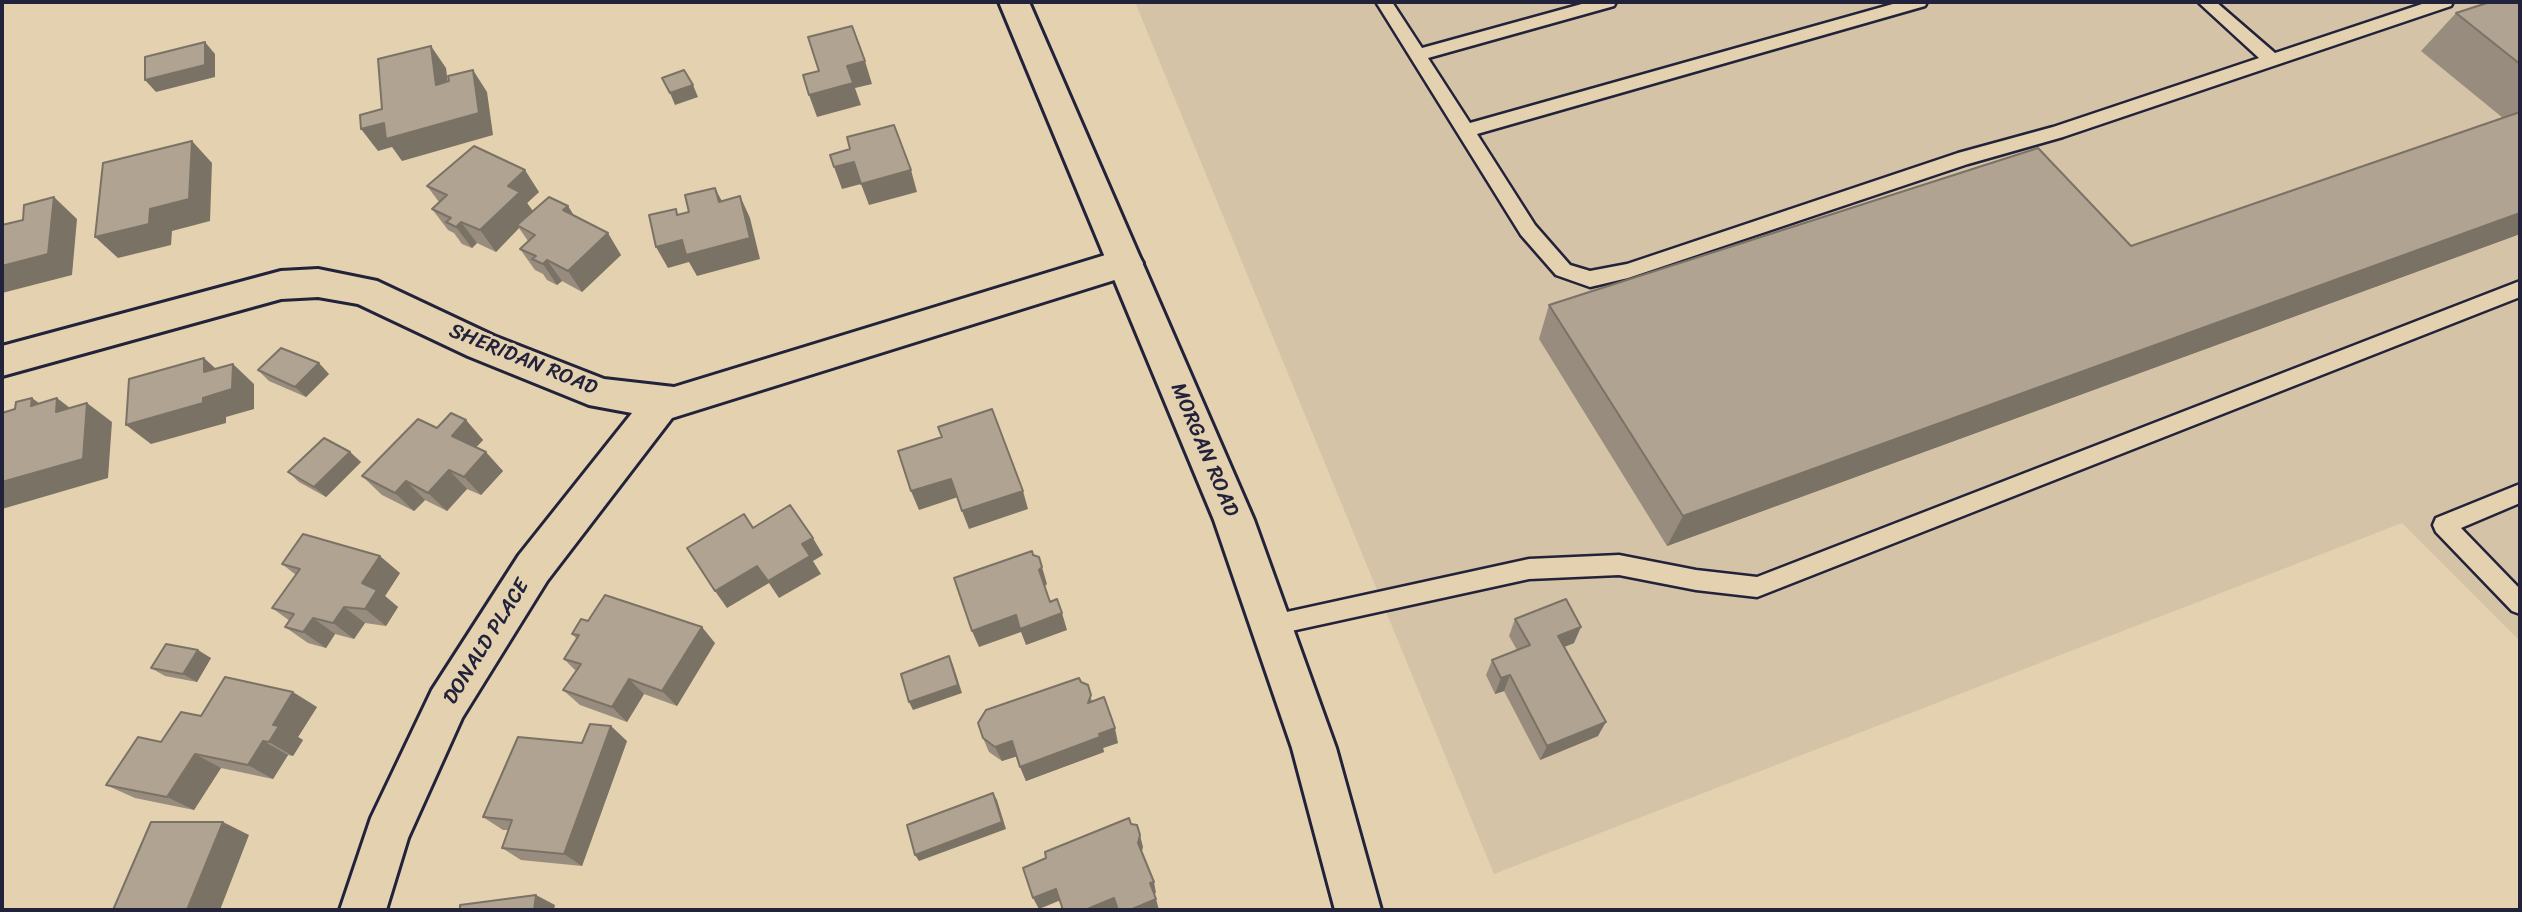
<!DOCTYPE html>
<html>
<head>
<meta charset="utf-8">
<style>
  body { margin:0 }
  #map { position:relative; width:2522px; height:912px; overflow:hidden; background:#e3d1af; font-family:Sriracha,sans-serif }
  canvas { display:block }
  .frame { position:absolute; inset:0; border:4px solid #22223b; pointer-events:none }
</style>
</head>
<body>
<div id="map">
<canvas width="2522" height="912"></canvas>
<div class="frame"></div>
</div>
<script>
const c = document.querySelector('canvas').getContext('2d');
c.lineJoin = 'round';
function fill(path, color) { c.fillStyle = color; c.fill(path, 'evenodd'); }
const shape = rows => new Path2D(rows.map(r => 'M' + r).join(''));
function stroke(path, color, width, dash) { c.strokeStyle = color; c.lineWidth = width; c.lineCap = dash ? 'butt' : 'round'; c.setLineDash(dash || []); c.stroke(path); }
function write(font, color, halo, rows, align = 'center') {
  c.font = font + ' Sriracha,sans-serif'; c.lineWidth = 6; c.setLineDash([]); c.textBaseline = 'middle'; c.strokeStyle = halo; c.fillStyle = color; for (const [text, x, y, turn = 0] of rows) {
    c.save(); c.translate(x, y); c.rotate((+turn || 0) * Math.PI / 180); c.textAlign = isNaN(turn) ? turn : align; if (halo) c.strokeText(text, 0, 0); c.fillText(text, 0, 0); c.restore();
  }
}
const built = shape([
  [1135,2,2520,2,2520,641,2402,523,1494,874]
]);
const lane = shape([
  [1376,2,1392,2,1422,48,1589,2,1616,2,1614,6,1428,58,1470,123,1900,2,1927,2,1925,6,1477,134,1535,225,1570,265,1590,271,1627,264,1958,153,2053,127,2259,58,2198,2,2216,2,2275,53,2428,2,2453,2,2451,6,2063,137,1968,164,1628,278,1590,287,1556,275,1521,235,1376,2],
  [2520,281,2520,297,1757,597,1696,590,1619,575,1529,579,1273,635,1265,632,1262,625,1265,618,1273,615,1529,559,1619,555,1696,570,1757,577,2520,281],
  [2520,484,2520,503,2461,528,2520,589,2520,614,2512,611,2436,532,2433,525,2436,518,2520,484]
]);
const street = shape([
  [1125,249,1137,253,1143,263,1137,273,672,418,547,581,462,718,408,838,386,910,340,910,371,818,432,690,519,555,632,413,589,405,468,356,358,304,318,297,281,299,2,376,2,346,281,271,318,269,377,281,494,336,604,379,674,387,1125,249]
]);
const secondary = shape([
  [999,2,1029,2,1254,520,1336,748,1381,910,1335,910,1292,748,1214,520,999,2]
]);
const wall = shape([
  [2520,2,2520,234,1667,546,1539,339,1549,305,2131,246,2503,118,2421,51,2456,13],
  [427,186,539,192,527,203,533,211,568,206,574,216,621,255,582,292,562,281,557,285,547,280,543,274,535,270,520,249,528,241,519,228,496,252,477,243,472,248,462,244,454,233,448,230,432,209,439,202],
  [258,370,329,374,306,397,269,381],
  [466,420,483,440,476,447,503,471,481,495,467,489,447,511,425,500,414,511,382,495,362,476,437,428],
  [350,452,361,462,326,497,299,482,288,472],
  [282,564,400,573,385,596,398,607,386,626,365,623,354,639,335,634,326,648,308,643,285,627,290,621,272,608,296,575],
  [1515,619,1574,643,1564,647,1598,736,1540,760,1504,691,1495,694,1486,675,1492,660,1517,650,1509,636],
  [588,621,715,643,677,706,644,694,627,722,580,705,563,690,576,671,564,659,577,639,572,634],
  [211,658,197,682,165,676,151,668],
  [1081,682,1118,743,1103,748,1104,752,1026,781,1016,756,1002,761,989,752,983,738],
  [317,707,298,737,303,740,293,756,288,755,273,779,221,768,194,810,135,798,106,785,161,742,201,716],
  [627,741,582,866,521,860,502,848,508,830,503,830,483,817,582,743]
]);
const shadedWall = shape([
  [205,42,215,54,215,77,156,92,145,80],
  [431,46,446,68,451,107,436,85],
  [865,61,872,84,855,88,861,105,817,117,809,95,847,66],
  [473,70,487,92,493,135,402,161,392,147,378,151,361,129],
  [693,85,698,97,675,105,670,93],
  [192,141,212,163,210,221,172,231,171,245,118,258,95,237,150,209],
  [854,162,911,170,917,192,869,205,861,184,842,189,834,167],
  [525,170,539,192,527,203,535,214,517,225,519,228,496,252,480,230,508,186],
  [715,188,726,209,719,202],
  [740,196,750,218,760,259,697,276,689,262,668,268,656,247],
  [54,197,77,219,72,275,2,293,2,266],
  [568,206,581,227,563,210],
  [2520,213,2520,234,1667,546,1683,516],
  [461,222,477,243,472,248,456,227],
  [608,233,621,255,582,292,568,271],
  [547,260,562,281,557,285,543,264],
  [204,358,226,378,233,364,254,384,254,409,226,417,226,423,151,444,126,425,204,372],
  [319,363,329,374,306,397,295,387],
  [32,398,58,417,31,406],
  [57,398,83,418,56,412],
  [87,403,112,422,108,478,2,509,2,482],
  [466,420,483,440,469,455,452,436],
  [350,452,361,462,326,497,314,487],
  [486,452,503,471,481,495,464,477],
  [449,470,467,489,447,511,428,493],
  [951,479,958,497,919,510,911,491],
  [406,481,425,500,414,511,395,493],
  [1023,491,1028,509,969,529,962,511],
  [813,538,823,555,813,561,821,574,779,598,769,583,727,608,715,591,757,566],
  [380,556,400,573,385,596,398,607,386,626,365,609,362,583],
  [1042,567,1047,584,1044,587,1039,570],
  [344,607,365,623,354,639,333,623],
  [1062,613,1067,630,1026,645,1021,632,979,647,972,631,1016,615],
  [313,618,335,634,326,648,303,632],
  [702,627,715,643,677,706,662,691],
  [1581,627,1574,643,1551,652,1558,636],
  [198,650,211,658,197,682,183,674],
  [949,656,953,665,962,693,913,710,909,702],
  [1510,675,1504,691,1495,694,1501,678],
  [629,679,644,694,627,722,612,707],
  [293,692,317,707,298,737,303,740,293,756,269,742,273,725],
  [1606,722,1598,736,1540,760,1547,746],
  [611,726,627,741,582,866,564,854],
  [1115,728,1118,743,1103,748,1104,752,1026,781,1020,767],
  [263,741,288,755,273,779,248,765],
  [1012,741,1018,756,1002,761,995,747],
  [195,754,221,768,194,810,167,797],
  [993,793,997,800,1006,829,919,861,915,855],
  [223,822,249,835,220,910,187,910],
  [1140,835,1143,847,1141,855,1138,843],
  [1154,882,1156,893,1153,894,1150,883],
  [1056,889,1061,900,1039,909,1033,898],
  [536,895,555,905,554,910,534,910],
  [1114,898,1118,909,1114,910,1085,910],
  [1156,899,1159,910,1130,910]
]);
const building = shape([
  [2490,2,2520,2,2520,64,2456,13,2490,2],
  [852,26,865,61,847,66,853,83,809,95,803,75,819,71,808,37,852,26],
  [205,42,205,65,145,80,145,57,205,42],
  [431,46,436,85,449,81,448,76,473,70,479,113,386,139,384,123,361,129,360,115,382,109,378,59,431,46],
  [684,70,693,85,670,93,662,78,684,70],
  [2520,112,2520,213,1683,516,1549,305,2038,148,2131,246,2520,112],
  [894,125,911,170,861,184,854,162,834,167,830,155,850,149,847,137,894,125],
  [192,141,189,199,150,209,149,224,95,237,103,163,192,141],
  [474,146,525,170,508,186,520,192,480,230,461,222,456,227,446,222,451,218,432,209,447,195,427,186,474,146],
  [715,188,719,202,740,196,750,238,686,255,682,240,656,247,649,215,676,209,677,215,689,212,685,195,715,188],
  [54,197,48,254,2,266,2,225,23,220,24,205,54,197],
  [549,197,568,206,563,210,608,233,568,271,547,260,543,264,532,259,536,256,520,249,535,235,517,225,549,197],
  [281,348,319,363,295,387,258,370,281,348],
  [204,358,204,372,233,364,232,389,203,398,203,403,126,425,129,379,204,358],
  [32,398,31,406,57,398,56,412,87,403,83,459,2,482,2,413,15,409,16,402,32,398],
  [992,409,1023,491,962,511,951,479,911,491,898,451,942,437,938,427,992,409],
  [451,413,466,420,452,436,486,452,464,477,449,470,428,493,406,481,395,493,362,476,418,419,437,428,451,413],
  [324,438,350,452,314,487,288,472,324,438],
  [790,505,813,538,802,544,810,556,768,581,757,566,715,591,687,548,744,514,753,528,790,505],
  [303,534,380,556,362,583,377,590,365,609,344,607,333,623,313,618,303,632,285,627,294,614,272,608,300,569,282,564,303,534],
  [1032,551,1033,555,1039,557,1042,567,1039,570,1050,602,1057,599,1062,613,1020,629,1016,615,972,631,954,578,1032,551],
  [605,595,702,627,662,691,629,679,612,707,563,690,581,664,564,659,579,635,572,634,581,619,588,621,605,595],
  [1566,599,1581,627,1558,636,1606,722,1547,746,1510,675,1501,678,1492,660,1530,645,1515,619,1566,599],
  [166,644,198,650,183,674,151,668,166,644],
  [949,656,958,685,909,702,901,674,949,656],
  [225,677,293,692,273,725,279,726,269,742,263,741,248,765,195,754,167,797,106,785,138,737,161,742,181,712,201,716,225,677],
  [1079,678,1081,682,1088,685,1091,695,1088,703,1104,697,1115,728,1099,734,1100,737,1020,767,1012,741,995,747,983,738,978,723,986,710,1079,678],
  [590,724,611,726,564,854,502,848,512,820,483,817,518,737,582,743,590,724],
  [993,793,1002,822,915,855,907,825,993,793],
  [1129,818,1131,824,1137,825,1140,835,1138,843,1154,882,1150,883,1156,899,1130,910,1118,910,1114,898,1085,910,1063,910,1056,889,1033,898,1023,868,1046,858,1045,852,1129,818],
  [151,822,223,822,187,910,113,910,151,822],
  [536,895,534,910,460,910,460,905,536,895]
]);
const streetNames = [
  ["SHERIDAN ROAD",523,360,22],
  ["MORGAN ROAD",1204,450,67],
  ["DONALD PLACE",487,642,-58]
];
fill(built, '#d4c3a6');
stroke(lane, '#22223b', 5);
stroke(street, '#22223b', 6);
stroke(secondary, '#22223b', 6);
fill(lane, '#e3d1af');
fill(street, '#e3d1af');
fill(secondary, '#e3d1af');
fill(wall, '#978c7d');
fill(shadedWall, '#7b7266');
fill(building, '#b0a391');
stroke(building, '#7b7266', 2);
write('21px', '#22223b', '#e3d1af', streetNames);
</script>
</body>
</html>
